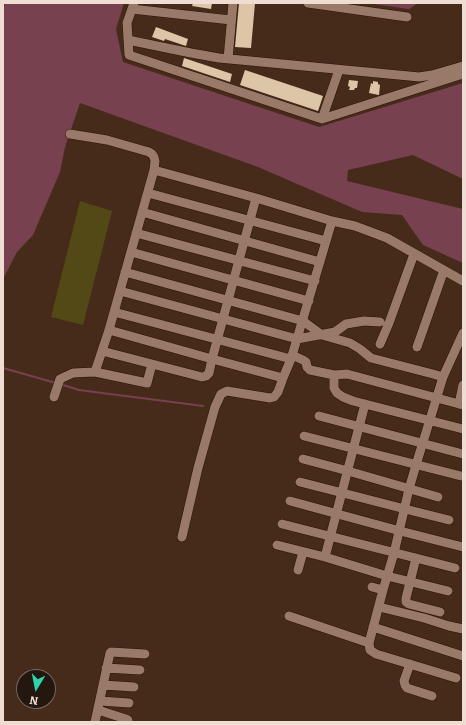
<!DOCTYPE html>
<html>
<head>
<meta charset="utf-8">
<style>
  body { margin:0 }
  #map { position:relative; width:466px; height:725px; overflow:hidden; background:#462b1b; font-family:Bitter,serif }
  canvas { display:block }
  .frame { position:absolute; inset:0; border:4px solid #efddd3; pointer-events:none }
  .north { position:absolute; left:16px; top:669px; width:40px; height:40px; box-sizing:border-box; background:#231710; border:1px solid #75665e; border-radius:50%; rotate:190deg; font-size:11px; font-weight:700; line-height:16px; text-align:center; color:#efddd3 }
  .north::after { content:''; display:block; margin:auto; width:14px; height:18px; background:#2fd4aa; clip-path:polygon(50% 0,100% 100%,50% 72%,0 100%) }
</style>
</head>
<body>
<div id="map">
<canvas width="466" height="725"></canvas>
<div class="frame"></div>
<div class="north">N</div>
</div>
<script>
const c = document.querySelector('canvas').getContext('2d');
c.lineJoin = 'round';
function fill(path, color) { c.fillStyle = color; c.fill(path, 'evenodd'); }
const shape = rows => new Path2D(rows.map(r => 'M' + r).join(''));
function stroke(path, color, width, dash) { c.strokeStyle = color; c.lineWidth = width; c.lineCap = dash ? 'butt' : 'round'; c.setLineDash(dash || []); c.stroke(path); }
const green = shape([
  [80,201,112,211,83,325,51,317]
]);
const water = shape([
  [5,3,124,3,116,29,123,62,319,127,463,83,463,126,462,126,463,131,463,179,413,155,348,170,347,181,463,209,463,263,423,245,402,215,362,212,258,167,80,103,65,147,60,172,33,235,17,252,3,279,3,11],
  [366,3,418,3,409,9]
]);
const stream = shape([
  [3,368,56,383],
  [60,384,79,390,203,406]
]);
const building = shape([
  [193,3,212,3,211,9,192,6],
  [239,3,255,3,251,48,235,47],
  [156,27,188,39,186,46,165,39,164,41,152,37],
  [184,58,232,74,230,82,182,66],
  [245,70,323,96,318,111,240,85],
  [349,80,358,81,357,88,355,88,354,90,349,90,350,87,348,86],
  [373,81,378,82,378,84,380,85,379,95,369,93,371,83,373,84]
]);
const minor = shape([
  [134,3,127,23,129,55,322,119,463,74],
  [308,3,407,17],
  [132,9,231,20],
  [128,40,191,53,219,58,409,76,419,77,432,75,463,66],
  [228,59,233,3],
  [322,119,339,70],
  [70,134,107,140,149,152,152,154,154,157,155,161,154,170],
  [148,193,326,241],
  [142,212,320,262],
  [332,221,291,359,283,378,212,359,209,373,206,376,202,377,152,364,147,383,95,372,109,330,154,170,256,198,332,221,355,226,387,238,463,281],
  [136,233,315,281],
  [131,252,309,301],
  [125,272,303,321,322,335,350,343,360,349,371,358,433,374,443,377],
  [120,291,297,339,335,332,346,324,364,321,380,322],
  [114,312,291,359],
  [109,330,212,359,256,198],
  [380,344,389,323,414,254],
  [417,347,444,270],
  [102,351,152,364],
  [292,355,303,360,306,362,307,367,310,370,334,375,347,374,463,405],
  [334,375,334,388,337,393,343,397,353,401,463,429],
  [54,397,60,379,73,373,95,372],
  [459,404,463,385],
  [319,416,463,454],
  [304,436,461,476],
  [303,459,348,471,438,497],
  [300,482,405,509,449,520],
  [290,501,400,531,463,547],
  [282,524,455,568],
  [182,537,198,468,215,407,221,394,227,391,270,398,274,397,278,392,283,378],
  [277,545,325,557,387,576,448,591],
  [325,557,365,404],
  [416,558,406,598,406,602,409,604,440,612],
  [298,570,303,552],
  [372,587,383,590],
  [379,607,424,618,449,626,463,629],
  [289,616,369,643],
  [373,627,463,656],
  [410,664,404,681,405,685,407,688,432,696],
  [106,668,140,670],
  [456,678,376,654,370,650,369,643,383,590,394,553,409,489,416,465,443,377,463,333],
  [103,685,134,687],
  [100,701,129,703],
  [98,710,126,719,128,720,128,722],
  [95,722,110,653,111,652,145,654]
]);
fill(green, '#524916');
fill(water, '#774150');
stroke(stream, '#774150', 2);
fill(building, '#ddc6a7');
stroke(minor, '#2b1204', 10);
stroke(minor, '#997967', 9);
</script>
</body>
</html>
